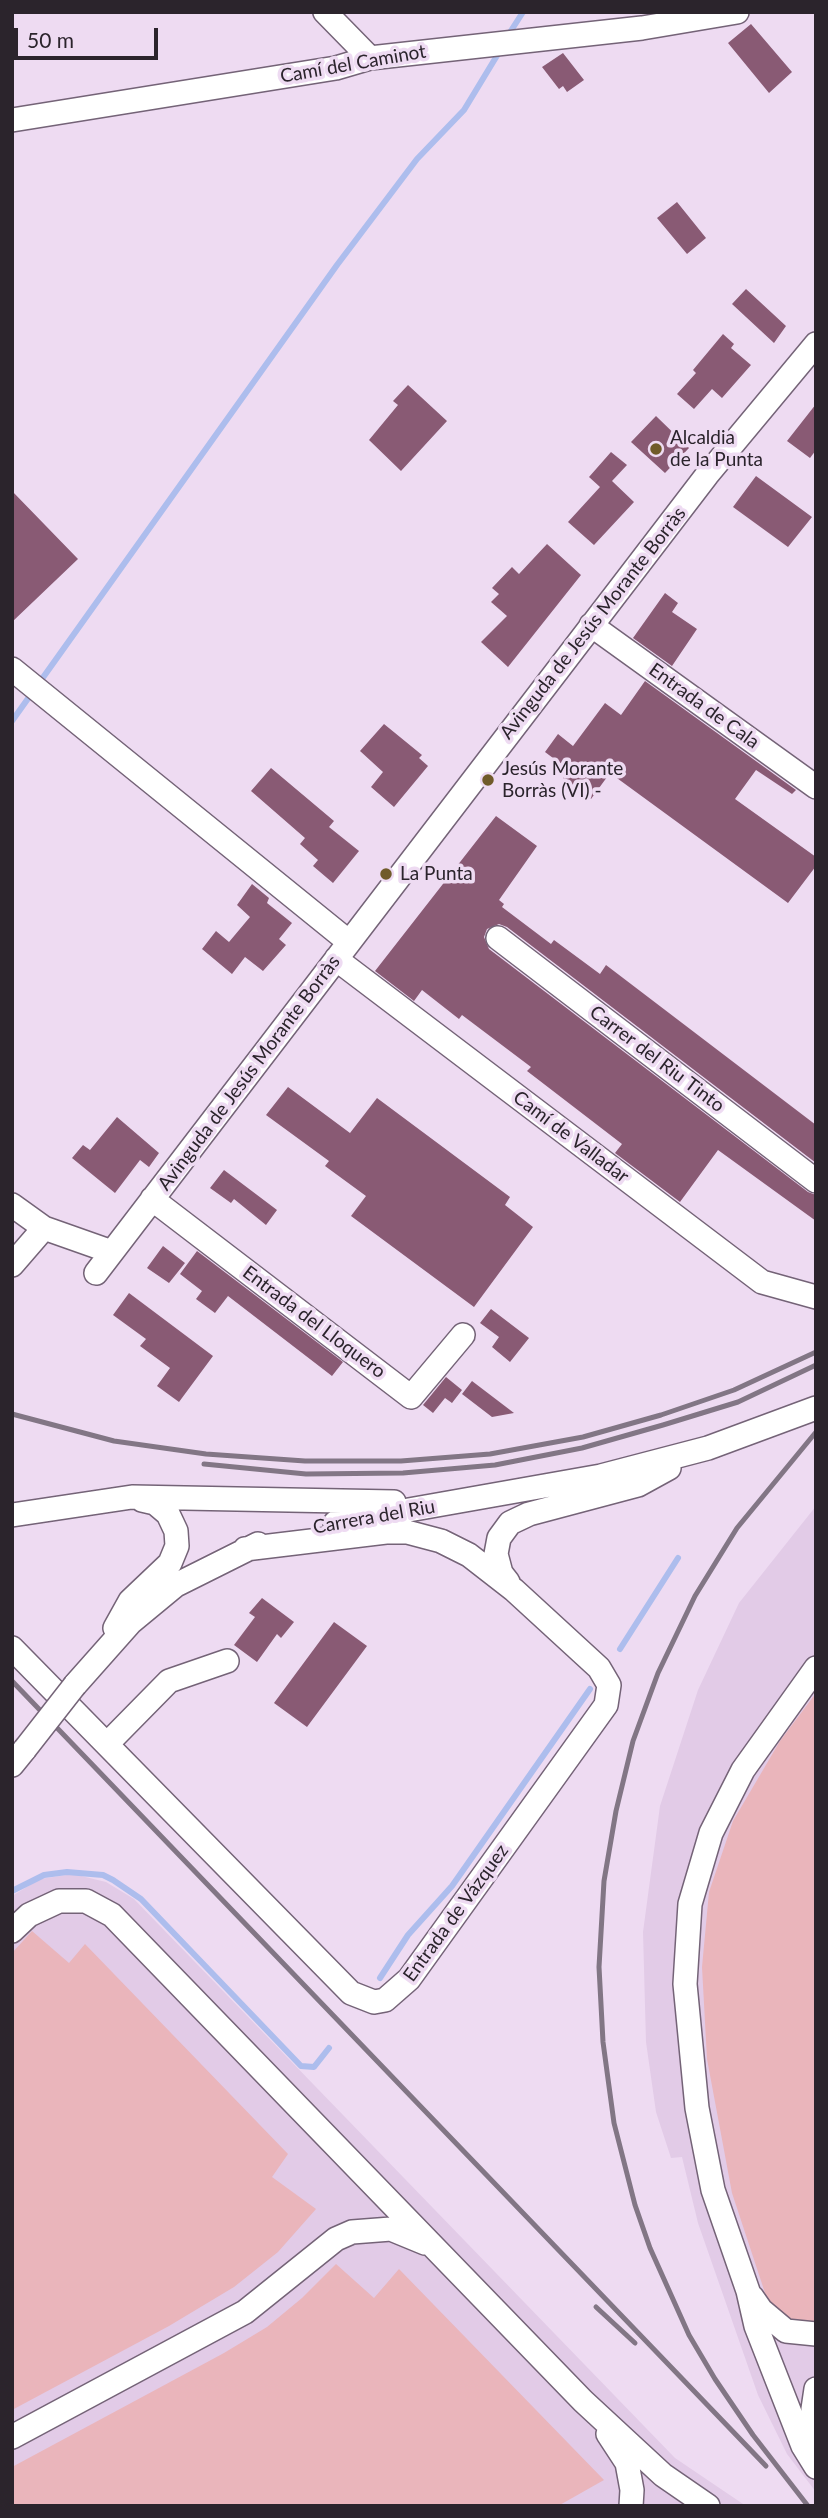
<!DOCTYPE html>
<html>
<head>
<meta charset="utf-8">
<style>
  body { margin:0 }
  #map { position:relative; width:828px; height:2518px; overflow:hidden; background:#eedbf2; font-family:Lato,sans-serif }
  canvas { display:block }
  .frame { position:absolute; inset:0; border:14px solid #2b242c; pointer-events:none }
  .scale { position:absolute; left:14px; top:28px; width:144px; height:32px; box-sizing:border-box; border:4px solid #2b242c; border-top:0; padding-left:9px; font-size:21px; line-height:24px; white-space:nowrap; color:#2b242c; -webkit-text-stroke:5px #eedbf2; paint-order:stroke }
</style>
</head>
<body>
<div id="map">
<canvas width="828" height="2518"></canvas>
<div class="frame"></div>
<div class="scale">50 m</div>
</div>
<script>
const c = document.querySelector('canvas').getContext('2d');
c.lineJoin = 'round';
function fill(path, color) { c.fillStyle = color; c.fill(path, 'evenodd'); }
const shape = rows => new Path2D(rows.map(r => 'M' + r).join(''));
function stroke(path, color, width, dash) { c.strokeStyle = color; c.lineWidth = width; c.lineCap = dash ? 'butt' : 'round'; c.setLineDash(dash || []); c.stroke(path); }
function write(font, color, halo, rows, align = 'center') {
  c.font = font + ' Lato,sans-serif'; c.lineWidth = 7; c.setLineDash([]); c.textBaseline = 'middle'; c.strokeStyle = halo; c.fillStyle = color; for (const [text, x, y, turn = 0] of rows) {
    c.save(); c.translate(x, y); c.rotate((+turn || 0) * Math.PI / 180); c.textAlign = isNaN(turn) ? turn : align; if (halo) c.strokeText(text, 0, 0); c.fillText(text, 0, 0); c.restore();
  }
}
const built = shape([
  [816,1506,816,2492,787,2454,758,2395,698,2223,682,2157,671,2158,656,2112,646,2042,643,1932,660,1806,698,1690,739,1603],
  [73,1874,106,1882,134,1899,675,2458,746,2506,12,2506,12,1896,40,1879]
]);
const green = shape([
  [816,1693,816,2325,798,2325,772,2309,767,2299,732,2193,707,2059,702,1967,709,1892,733,1821,780,1741],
  [32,1931,69,1963,85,1944,288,2154,272,2177,316,2209,278,2252,234,2287,169,2326,12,2410,12,1953],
  [336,2264,374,2298,399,2269,604,2480,558,2506,12,2506,12,2467,224,2353,267,2327,302,2298]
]);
const stream = shape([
  [507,37,523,12],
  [12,721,337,265,417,159,464,110,501,49],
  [620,1649,678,1558],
  [12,1891,44,1875,67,1872,103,1875,113,1880,141,1899,301,2066,314,2067,329,2048],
  [380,1978,408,1935,452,1886,590,1689]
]);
const building = shape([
  [751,24,792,72,769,93,728,43],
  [563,53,584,80,567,92,563,86,559,89,542,67],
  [677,202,706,238,687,254,657,218],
  [746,289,786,326,774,343,732,304],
  [723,334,734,344,731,348,751,365,722,398,712,389,694,409,677,394,696,373,693,370],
  [408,385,447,421,401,471,369,440,398,405,393,401],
  [816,404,816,450,810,458,787,441],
  [656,416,689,448,665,473,631,442],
  [611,452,627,465,612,481,634,502,594,545,568,522,600,487,589,477],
  [756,476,812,517,788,547,733,507],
  [12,491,78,559,12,622],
  [547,544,581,575,508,667,481,642,507,616,491,602,499,594,492,588,512,567,519,574],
  [665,593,678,603,672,612,697,629,672,666,633,638],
  [645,681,796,790,792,794,756,770,735,799,816,857,816,866,788,903,610,773,591,799,563,778,569,770,545,752,558,734,573,746,605,703,621,715],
  [384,724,422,755,419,758,428,766,394,807,371,787,383,772,360,751],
  [271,768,334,821,329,827,359,851,333,883,313,866,318,860,300,844,305,838,251,791],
  [496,816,537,846,499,900,504,904,502,907,551,944,554,940,600,974,606,965,816,1125,816,1163,507,927,499,924,487,929,484,937,489,949,808,1192,816,1195,816,1221,718,1150,680,1202,615,1153,622,1144,527,1071,531,1067,462,1015,459,1019,422,990,414,1001,375,971],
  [252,884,269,898,267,903,292,923,279,939,286,945,263,971,245,957,232,974,202,949,216,931,229,942,250,917,237,905],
  [288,1087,350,1133,377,1098,510,1197,505,1205,533,1227,474,1307,351,1216,366,1196,325,1166,329,1161,266,1115],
  [117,1117,159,1153,149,1167,140,1160,115,1193,72,1158,83,1145,90,1150],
  [224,1170,277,1210,266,1225,234,1199,231,1203,210,1188],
  [163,1246,185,1263,169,1283,147,1268],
  [197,1251,343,1362,332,1376,228,1296,215,1313,196,1299,202,1291,180,1274],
  [129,1293,213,1356,179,1402,157,1386,170,1368,140,1346,146,1339,113,1315],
  [491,1309,529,1338,510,1362,492,1347,499,1337,480,1323],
  [446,1377,462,1390,452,1403,445,1398,433,1413,423,1405],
  [472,1381,514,1413,492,1417,462,1394],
  [262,1598,294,1622,281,1638,277,1634,257,1662,234,1645,255,1617,249,1613],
  [334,1622,367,1646,307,1727,274,1703]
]);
const minor = shape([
  [325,12,370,58],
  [12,120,336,68,370,58,642,28,737,12],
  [591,625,816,787],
  [12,669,349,942],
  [498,938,816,1181],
  [336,959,762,1282,816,1297],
  [152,1199,411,1397,463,1335],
  [12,1205,44,1228,12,1265],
  [44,1228,112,1252],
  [96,1273,707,475,816,344],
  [12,1515,132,1497,394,1502],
  [335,1523,601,1476,708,1448,816,1408],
  [508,1582,501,1573,496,1554,499,1538,510,1523,529,1514,638,1485,669,1468],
  [115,1628,130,1601,170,1563,177,1546,176,1531,168,1514,155,1503,142,1500],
  [12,1648,351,1993,374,2002,385,2000,409,1979,606,1705,609,1685,599,1668,514,1590,469,1555,441,1541,407,1532,386,1532,245,1549],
  [816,1668,743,1770,711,1833,690,1904,685,1984,697,2108,713,2190,748,2291,756,2326,803,2446,816,2467],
  [75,1685,130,1623,176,1585,258,1544],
  [107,1744,169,1681,227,1661],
  [12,1765,25,1749],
  [12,1931,29,1915,59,1901,86,1901,112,1915,583,2401,663,2475,708,2506],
  [752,2297,761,2310,786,2331,816,2334],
  [816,2389,813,2409,816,2434],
  [608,2434,627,2463,632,2490,631,2506],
  [12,2437,245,2312,336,2239,352,2232,391,2229,425,2243]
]);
const rail = shape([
  [12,1414,114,1441,206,1454,305,1461,401,1461,490,1454,583,1437,661,1415,734,1390,816,1352],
  [204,1464,306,1474,403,1473,495,1465,582,1448,663,1425,738,1402,816,1365],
  [12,1681,766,2466],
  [596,2307,635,2343],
  [808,2506,753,2435,715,2379,689,2335,650,2248,635,2205,614,2123,603,2042,599,1967,604,1881,616,1811,633,1741,658,1673,695,1596,737,1528,816,1432]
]);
const minorBridge = shape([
  [25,1749,75,1685]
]);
const markers = [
  [656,449,7,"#705b2a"],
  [488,780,7,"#705b2a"],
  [386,874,7,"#705b2a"]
];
const streetNames = [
  ["Camí del Caminot",353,64,-10],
  ["Avinguda de Jesús Morante Borràs",593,623,-52],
  ["Entrada de Cala",704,706,36],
  ["Carrer del Riu Tinto",657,1059,37],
  ["Avinguda de Jesús Morante Borràs",249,1073,-53],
  ["Camí de Valladar",571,1137,37],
  ["Entrada del Lloquero",314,1322,37],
  ["Carrera del Riu",374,1517,-10],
  ["Entrada de Vázquez",456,1913,-54]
];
const poiNames = [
  ["Alcaldia",670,438],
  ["de la Punta",670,460],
  ["Jesús Morante",502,769],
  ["Borràs (VI) -",502,791],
  ["La Punta",400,874]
];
fill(built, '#e2cbe7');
fill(green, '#eab5bb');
stroke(stream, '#adbded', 6);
fill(building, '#895a74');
stroke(minor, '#746377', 26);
stroke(minor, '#fff', 23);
stroke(rail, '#827685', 5);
stroke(minorBridge, '#746377', 26, []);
stroke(minorBridge, '#fff', 23);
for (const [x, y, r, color] of markers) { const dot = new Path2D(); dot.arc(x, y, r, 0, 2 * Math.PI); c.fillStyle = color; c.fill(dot); stroke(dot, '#eedbf2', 2.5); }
write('19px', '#2b242c', '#eedbf2', streetNames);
write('19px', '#2b242c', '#eedbf2', poiNames, 'left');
</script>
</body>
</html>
